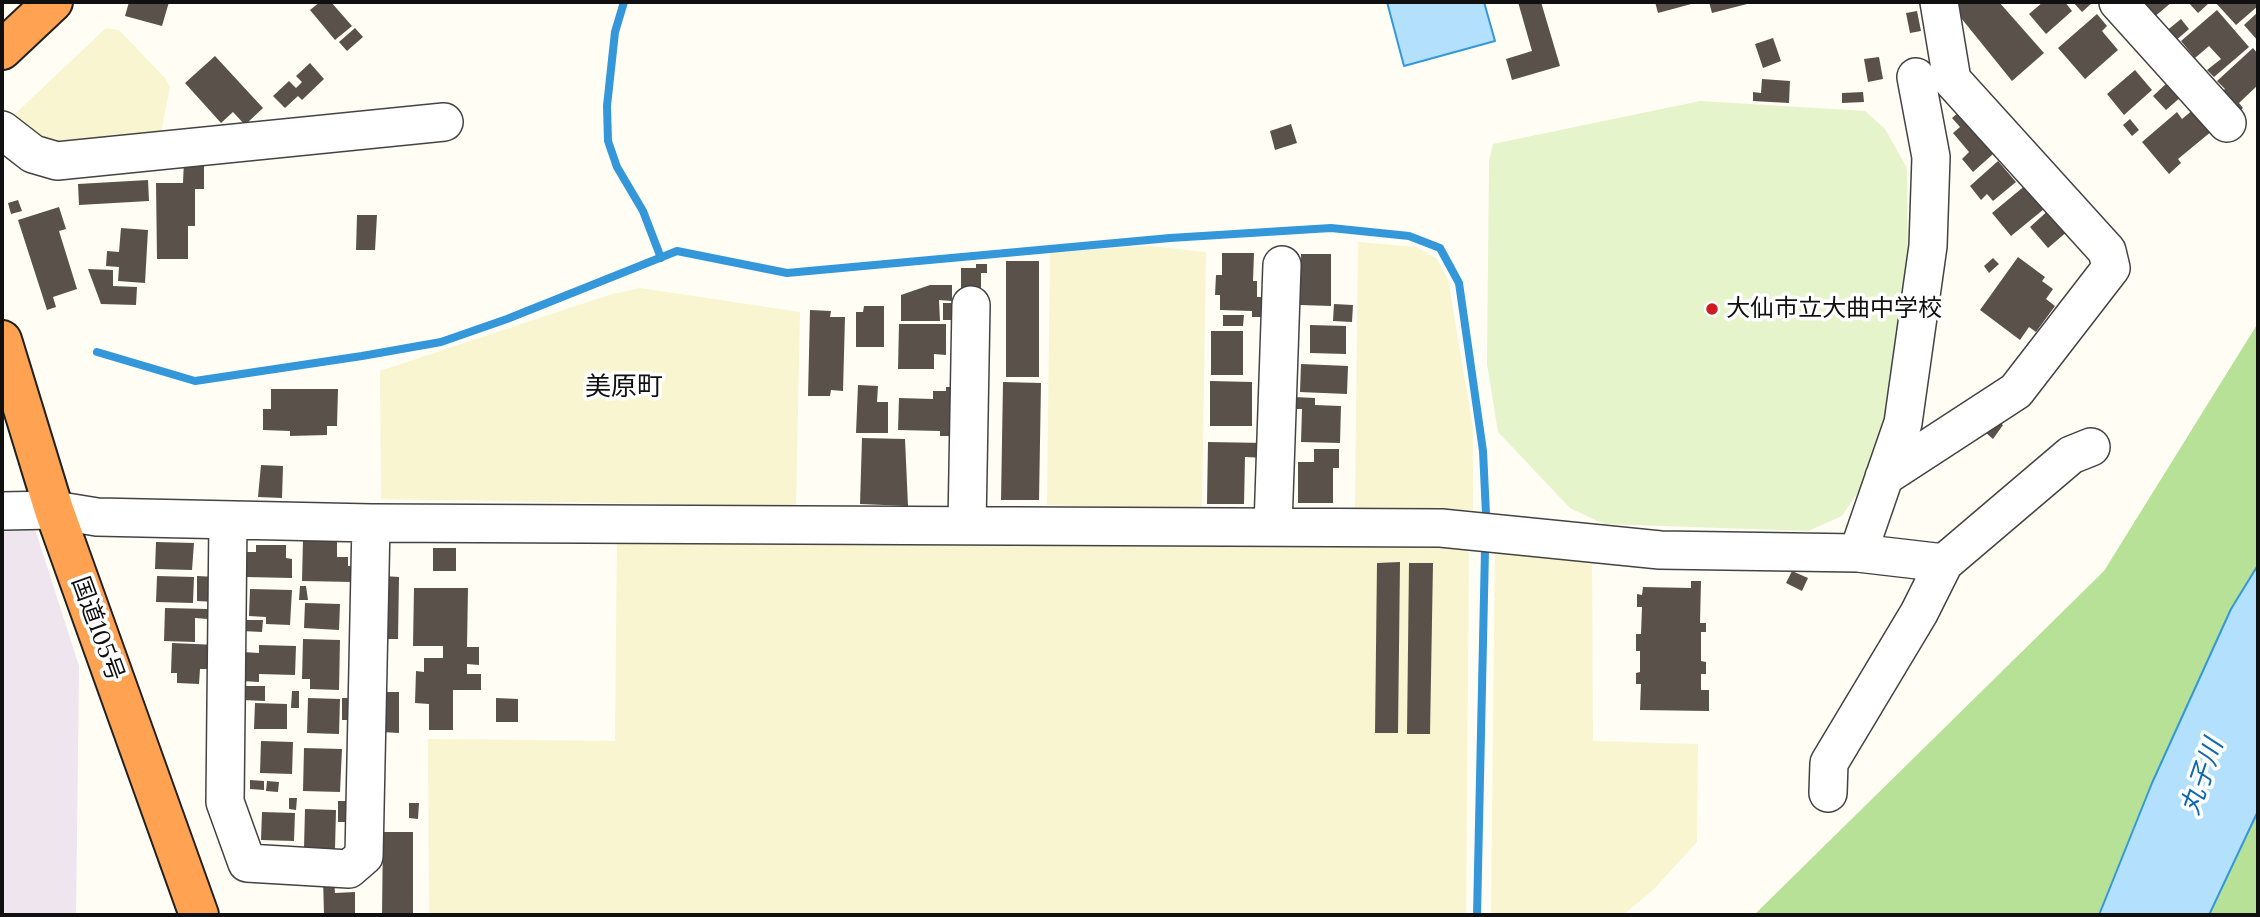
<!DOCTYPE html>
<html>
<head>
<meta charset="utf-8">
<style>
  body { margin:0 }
  #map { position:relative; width:2260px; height:917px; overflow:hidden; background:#fffdf4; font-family:Lora,serif }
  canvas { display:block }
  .frame { position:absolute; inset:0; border:4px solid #101010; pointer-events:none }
</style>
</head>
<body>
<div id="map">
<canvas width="2260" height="917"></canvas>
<div class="frame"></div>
</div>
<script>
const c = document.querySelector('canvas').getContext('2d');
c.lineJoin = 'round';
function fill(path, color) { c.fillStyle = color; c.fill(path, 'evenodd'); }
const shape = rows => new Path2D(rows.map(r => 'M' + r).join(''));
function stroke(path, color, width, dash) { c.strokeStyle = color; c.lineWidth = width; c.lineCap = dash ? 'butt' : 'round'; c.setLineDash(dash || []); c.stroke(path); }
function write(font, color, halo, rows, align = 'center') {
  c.font = font + ' Lora,"Noto Sans JP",serif'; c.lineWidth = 7; c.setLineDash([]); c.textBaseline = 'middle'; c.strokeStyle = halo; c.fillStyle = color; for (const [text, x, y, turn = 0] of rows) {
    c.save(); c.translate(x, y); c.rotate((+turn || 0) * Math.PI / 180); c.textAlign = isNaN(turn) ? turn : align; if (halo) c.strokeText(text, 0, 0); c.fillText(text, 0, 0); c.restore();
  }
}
const industrial = shape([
  [2,525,35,529,79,666,76,915,2,915]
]);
const farmland = shape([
  [106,28,119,30,165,78,170,87,160,137,59,144,36,133,15,114],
  [1358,242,1416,247,1436,258,1448,279,1473,428,1473,510,1355,508],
  [1149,246,1206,252,1202,510,1047,505,1050,252],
  [640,288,800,312,796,506,381,499,380,371,609,295],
  [617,538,1469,544,1466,915,429,915,428,739,615,741],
  [1495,545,1592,553,1593,741,1698,744,1697,842,1652,891,1623,915,1491,915]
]);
const forest = shape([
  [2258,323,2258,565,2231,609,2152,783,2099,915,1754,915,2104,571],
  [2258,811,2258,915,2209,915,2225,878]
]);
const pitch = shape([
  [1700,101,1865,111,1885,129,1907,168,1908,275,1895,398,1875,467,1842,516,1808,531,1604,524,1570,508,1498,432,1487,364,1489,161,1493,144]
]);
const water = shape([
  [1387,2,1484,2,1495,41,1404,66,1387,2],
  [2258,565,2258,811,2209,915,2099,915,2152,783,2231,609,2258,565]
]);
const stream = shape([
  [624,2,615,32,607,106,608,141,617,167,643,211,661,258],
  [97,352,195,381,362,356,441,342,507,319,677,251,787,273,1170,238,1331,228,1409,236,1440,248,1459,283,1483,451,1486,514],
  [1477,915,1485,550]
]);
const building = shape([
  [129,2,169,2,162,26,125,16],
  [320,2,331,2,352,26,335,40,310,10],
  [1518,2,1541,2,1560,66,1512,80,1506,59,1532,51],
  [1655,2,1695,2,1695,3,1658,13],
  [1709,2,1750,2,1751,3,1712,13],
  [1960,2,1999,2,2044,53,2012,81,1953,8],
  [2043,2,2065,2,2072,11,2046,34,2029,14],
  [2073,2,2093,2,2082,12],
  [2139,2,2172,2,2153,18],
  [2188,2,2206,2,2208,4,2198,13],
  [2215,2,2258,2,2258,6,2236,25],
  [2217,10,2249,47,2214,77,2207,70,2221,59,2209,46,2195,58,2181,41],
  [1917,11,1921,31,1910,33,1906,13],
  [2258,12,2258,41,2244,25],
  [2097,14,2107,26,2102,31,2118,50,2085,79,2058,48],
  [2181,19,2189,29,2174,42,2165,32],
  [355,28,363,37,347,51,339,42],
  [1773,38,1781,61,1763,68,1755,44],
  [2253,48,2258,54,2258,85,2239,103,2243,108,2235,115,2229,107,2234,103,2232,100,2228,103,2219,93,2225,89,2217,81],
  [215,56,263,108,245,125,233,112,221,123,185,83],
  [1879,57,1883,79,1868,82,1864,59],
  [310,63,324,79,302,100,298,96,285,108,273,96,289,81,296,88,302,82,296,76],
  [2135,70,2152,90,2124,115,2107,94],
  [1762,79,1790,81,1789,103,1753,101,1753,92,1761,93],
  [2169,81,2182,96,2166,110,2153,96],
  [1863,92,1864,102,1842,103,1842,93],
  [1966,106,2002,146,1973,172,1962,159,1969,152,1953,133,1960,127,1952,118],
  [2194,109,2212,131,2178,159,2181,163,2169,174,2142,142,2177,112,2182,119],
  [2130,119,2139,130,2132,136,2123,125],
  [1291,124,1297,143,1275,150,1270,131],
  [184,160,204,160,204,189,195,189,195,226,188,226,188,259,157,259,156,183,183,183],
  [1998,161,2016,182,1993,201,1987,194,1981,200,1970,186],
  [148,180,149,201,79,205,78,184],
  [2027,184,2049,205,2011,236,1992,213],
  [18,200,22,211,11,214,8,203],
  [59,207,66,229,59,231,77,289,53,297,56,307,47,310,18,220],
  [2051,208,2069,230,2048,248,2030,227],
  [357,215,377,215,375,250,356,250],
  [121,228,148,230,145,283,118,281,119,267,106,266,107,251,119,252],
  [1222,253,1254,253,1253,281,1257,281,1257,297,1264,297,1264,317,1252,317,1252,311,1220,310,1220,295,1215,295,1216,275,1222,275],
  [1301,254,1331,254,1331,306,1300,305],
  [2018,257,2045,277,2042,281,2053,289,2046,299,2055,306,2036,332,2029,327,2020,340,1980,310],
  [1993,258,1999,264,1989,273,1984,266],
  [1006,261,1039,261,1039,377,1006,377],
  [976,264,987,264,987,273,981,273,981,294,961,294,961,268,976,268],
  [88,269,113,270,113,286,137,287,136,305,101,304],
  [930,285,952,285,952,301,939,300,940,321,901,321,901,295],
  [943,303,958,303,958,320,943,320],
  [1334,304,1353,305,1352,322,1333,321],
  [864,306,884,306,884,347,856,347,856,312,863,312],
  [810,310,831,311,830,317,845,317,843,391,831,390,830,396,808,396],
  [1223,315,1244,315,1243,326,1223,326],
  [899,324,946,324,946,355,934,354,934,369,898,369],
  [1310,325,1346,326,1346,354,1310,353],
  [1211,331,1243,331,1243,375,1211,375],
  [1301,364,1348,366,1347,394,1300,392],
  [1210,381,1252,382,1252,426,1210,426],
  [1003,382,1041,383,1039,500,1001,500],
  [858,385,878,386,877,402,888,402,888,433,856,433],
  [946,387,953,387,955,436,940,436,940,431,898,430,899,398,933,399,933,391,946,391],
  [271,389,338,389,337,426,327,426,327,435,290,436,290,431,263,430,263,409,271,409],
  [1294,397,1315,398,1315,405,1341,406,1340,443,1301,442,1302,409,1293,409],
  [1995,419,2003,425,1993,439,1985,432],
  [862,438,905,439,908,506,860,504],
  [1208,442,1266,443,1266,458,1245,457,1244,504,1207,504],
  [1314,449,1339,449,1339,468,1333,468,1333,503,1298,503,1298,462,1314,462],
  [261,465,283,466,282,498,258,497],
  [303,539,337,540,337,557,348,557,348,566,353,566,353,582,302,581],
  [156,542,194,543,192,570,155,569],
  [256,545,286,545,286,558,292,559,292,578,246,577,247,552,256,552],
  [433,548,456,548,456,571,433,571],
  [1400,562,1398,733,1375,733,1377,563],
  [1409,563,1433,563,1430,734,1407,734],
  [1792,571,1808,578,1802,591,1786,583],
  [157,576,194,577,193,603,156,602],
  [197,576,216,577,215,602,197,601],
  [384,576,399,577,398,639,382,639],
  [1691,581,1701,581,1700,623,1706,623,1706,632,1701,632,1701,661,1706,662,1706,674,1701,674,1701,690,1709,690,1709,711,1640,710,1641,684,1636,684,1636,673,1640,672,1640,651,1636,651,1636,634,1641,634,1642,607,1637,607,1637,594,1642,595,1643,587,1691,588],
  [300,586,306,586,308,600,299,600],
  [414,588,468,588,467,647,479,647,479,665,467,664,467,674,481,674,481,690,453,690,453,730,429,730,429,704,415,703,416,671,424,672,424,658,443,658,443,646,413,646],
  [250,589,292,590,290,625,266,624,266,617,249,616],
  [305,603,340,604,339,630,304,628],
  [165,608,208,609,208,619,195,618,195,642,164,641],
  [242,620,263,620,262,632,242,631],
  [303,639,340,640,339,690,310,689,310,679,302,679],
  [172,643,217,645,216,669,200,669,199,684,177,683,177,673,171,673],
  [259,645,296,646,295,675,259,674,259,682,242,681,243,652,259,653],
  [242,686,265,686,265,701,242,700],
  [292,691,299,691,299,708,291,708],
  [383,692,399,692,399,733,382,732],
  [308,698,340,699,339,734,307,733],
  [342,698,357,698,356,720,342,720],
  [496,698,518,699,518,722,496,722],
  [255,703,287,704,287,729,254,729],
  [261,741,293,742,292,774,260,773],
  [304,748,342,749,340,792,303,791],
  [250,780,264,781,264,790,250,789],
  [267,781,279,782,278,792,266,791],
  [289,798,297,798,296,810,289,809],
  [338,801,356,801,355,822,338,822],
  [409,803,419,803,418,819,409,818],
  [305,809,336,810,335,849,304,848],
  [262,812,295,813,294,841,261,840],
  [383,832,413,832,413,915,382,915],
  [323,878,334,878,335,893,355,892,355,915,324,915]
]);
const minor = shape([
  [2118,2,2227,123],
  [2,130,33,154,57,161,444,122],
  [1884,477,2016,391,2111,268,2107,251,1952,80,1939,2],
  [2,511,54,510,97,517,371,523,1441,528,1660,550,1858,553,1944,563,2071,455,2091,447],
  [228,520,225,802,247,863,349,869,364,856,371,523],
  [967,525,971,305],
  [1273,526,1282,265],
  [1858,553,1903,423,1928,246,1931,157,1916,77],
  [1828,793,1829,763,1919,613,1944,563]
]);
const highway = shape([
  [2,50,53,2],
  [2,340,54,510,199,915]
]);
const markers = [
  [1712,309,7,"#cf1a22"]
];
const poiNames = [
  ["大仙市立大曲中学校",1726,309]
];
const streetNames = [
  ["国道105号",97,629,70]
];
const neighbourhoodNames = [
  ["美原町",624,388]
];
const waterNames = [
  ["丸子川",2203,777,-71]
];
fill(industrial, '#eee5ef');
fill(farmland, '#f8f5d0');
fill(forest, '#b7e196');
fill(pitch, '#e6f4cb');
fill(water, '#b3e0fc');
stroke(water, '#3397da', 2);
stroke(stream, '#3397da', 8);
fill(building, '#5a514b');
stroke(minor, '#434343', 40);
stroke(highway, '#212121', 42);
stroke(minor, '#fff', 37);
stroke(highway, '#ffa252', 38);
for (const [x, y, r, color] of markers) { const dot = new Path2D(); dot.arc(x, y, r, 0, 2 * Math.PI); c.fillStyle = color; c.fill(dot); stroke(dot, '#fff', 2.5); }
write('24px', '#101010', '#fff', poiNames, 'left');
write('24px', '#101010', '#fff', streetNames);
write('26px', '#101010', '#fff', neighbourhoodNames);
write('italic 26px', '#0c68b0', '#fff', waterNames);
</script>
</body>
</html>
